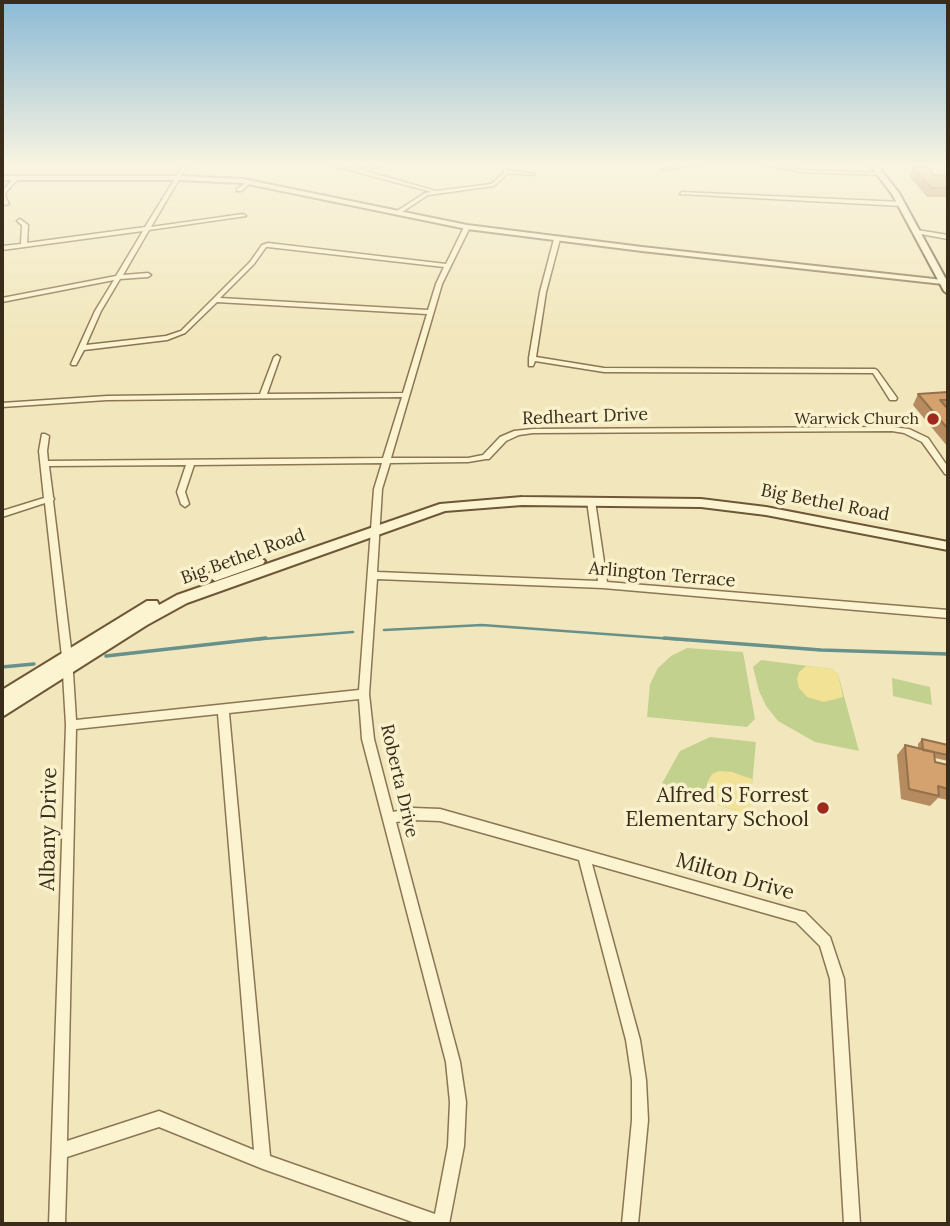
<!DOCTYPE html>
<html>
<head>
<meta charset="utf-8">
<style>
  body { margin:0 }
  #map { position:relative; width:950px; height:1226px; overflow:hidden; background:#f2e7bc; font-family:Lora,serif }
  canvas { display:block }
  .frame { position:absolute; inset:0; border:4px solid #392c1a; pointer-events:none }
</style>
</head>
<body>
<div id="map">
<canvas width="950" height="1226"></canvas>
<div class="frame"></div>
</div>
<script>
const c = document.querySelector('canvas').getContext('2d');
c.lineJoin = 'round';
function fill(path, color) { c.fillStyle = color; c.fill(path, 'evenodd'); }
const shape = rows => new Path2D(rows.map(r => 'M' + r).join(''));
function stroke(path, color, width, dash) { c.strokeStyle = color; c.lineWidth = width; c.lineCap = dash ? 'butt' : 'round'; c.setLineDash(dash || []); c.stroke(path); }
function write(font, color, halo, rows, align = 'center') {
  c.font = font + ' Lora,serif'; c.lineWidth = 7; c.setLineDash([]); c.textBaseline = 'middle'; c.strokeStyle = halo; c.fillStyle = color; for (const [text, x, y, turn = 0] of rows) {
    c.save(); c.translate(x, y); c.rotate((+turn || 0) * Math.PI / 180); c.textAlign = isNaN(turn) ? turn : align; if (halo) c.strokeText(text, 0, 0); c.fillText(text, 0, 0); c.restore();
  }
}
const green = shape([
  [687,648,743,652,755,719,747,727,647,717,650,684,658,668,671,656],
  [761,660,832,669,838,674,859,751,815,742,778,721,766,706,759,691,753,667],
  [892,678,930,687,932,705,893,696],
  [710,737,756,742,750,807,743,813,660,787,680,751]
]);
const sand = shape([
  [806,666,832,669,838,674,843,697,824,702,807,697,799,688,797,679,799,672],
  [719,771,732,772,752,779,750,807,743,813,709,802,707,783,712,774]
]);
const streamFar1 = shape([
  [384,630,482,625,687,640],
  [250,640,353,632]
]);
const stream = shape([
  [664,638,821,650,948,654],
  [106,656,266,638],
  [2,667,34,664]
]);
const minor = shape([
  [184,164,188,164,151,227,243,214,246,216,149,230,123,275,148,273,151,275,148,277,120,279,101,311,86,345,166,336,181,331,250,262,262,245,268,243,446,264,464,227,467,225,470,227,442,284,391,458,468,458,483,455,500,437,514,431,533,429,892,427,909,429,928,438,948,467,948,475,945,474,922,442,904,433,892,431,533,433,519,435,506,441,489,459,486,459,468,462,390,463,382,489,377,572,598,581,587,501,591,498,595,501,607,582,948,610,948,618,603,588,377,579,369,694,374,739,393,812,413,808,440,809,800,911,805,912,830,937,844,979,860,1224,844,1224,830,979,820,946,796,922,592,864,640,1040,646,1080,648,1120,638,1224,622,1224,632,1120,632,1080,626,1040,579,860,440,821,413,820,396,822,460,1062,466,1102,464,1146,449,1224,418,1224,263,1169,159,1127,67,1157,65,1224,49,1224,66,725,62,657,45,503,2,517,2,511,44,498,39,451,42,434,45,434,49,436,47,451,48,461,383,458,402,397,107,400,2,407,2,403,107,396,260,394,274,357,277,355,280,357,267,394,403,393,427,314,217,302,185,333,167,340,84,350,76,365,72,365,71,364,95,311,114,280,2,302,2,298,116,276,143,231,2,250,2,246,21,244,22,225,17,221,20,219,28,225,27,243,145,227,184,164],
  [266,247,268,247,444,267,436,284,428,310,220,298,254,264,266,247],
  [382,463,374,489,359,690,76,720,72,657,53,501,54,499,53,497,49,466,186,465,177,492,181,504,185,507,189,504,185,492,194,465,382,463],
  [359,699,362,739,446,1062,450,1102,448,1146,435,1214,270,1156,229,713,359,699],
  [218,714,254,1150,159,1111,67,1141,76,729,218,714],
  [334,164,359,170,378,164,386,164,365,171,436,191,491,184,504,173,504,169,506,168,508,170,535,174,533,175,508,173,494,186,428,195,399,214,396,212,397,211,425,193,432,192,334,166,334,164],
  [679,164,715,164,682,166,663,171,661,170,679,164],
  [759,164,771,164,802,170,882,173,884,174,882,175,802,172,759,164],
  [15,177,19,178,6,192,5,196,9,204,4,205,2,201,2,191,15,177],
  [248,181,252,182,241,191,237,191,237,189,248,181],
  [682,192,902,202,905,204,902,206,680,194,682,192],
  [917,230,948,235,948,239,915,233,914,232,917,230],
  [557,237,560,239,546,292,536,357,604,368,875,369,877,370,897,398,896,400,890,400,873,373,604,372,535,361,533,366,529,366,529,358,540,292,554,239,557,237]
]);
const tertiary = shape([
  [2,176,178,176,243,179,467,225,642,247,943,280,947,282,943,284,642,251,467,229,243,183,178,180,2,180,2,176]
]);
const secondary = shape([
  [869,164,876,164,899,193,948,283,948,294,944,291,892,194,869,164],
  [522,497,701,499,766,507,948,542,948,550,766,515,701,507,522,505,445,511,187,603,147,625,2,717,2,690,147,601,157,601,159,605,177,595,440,504,522,497],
  [258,556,265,561,263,564,215,581,208,576,210,573,258,556]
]);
const wall = shape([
  [147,164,159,164,157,166,147,166],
  [913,167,934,175,948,176,948,197,927,197,909,176],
  [948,392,948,447,913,405,918,394],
  [922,739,948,745,948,761,935,758,935,762,948,765,948,800,938,798,930,806,901,799,897,755,905,745,918,749,918,744]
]);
const building = shape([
  [913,167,928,167,934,175,948,176,948,188,931,188,913,167],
  [948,392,948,400,940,400,948,409,948,429,918,394,948,392],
  [922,739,948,745,948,755,923,750,922,739],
  [905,745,934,752,935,762,948,765,948,789,938,786,939,796,909,789,905,745]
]);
const markers = [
  [933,419,7,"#a0291e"],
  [823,808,7,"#a0291e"]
];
const farPoinames = [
  ["Warwick Church",919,419]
];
const streetNames = [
  ["Redheart Drive",585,417,-2],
  ["Big Bethel Road",825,503,11],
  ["Big Bethel Road",243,557,-20],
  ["Arlington Terrace",662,575,5],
  ["Roberta Drive",399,781,77]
];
const nearPoinames = [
  ["Alfred S Forrest",809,796],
  ["Elementary School",809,820]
];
const nearStreetnames = [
  ["Albany Drive",49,829,-89],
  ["Milton Drive",735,877,16]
];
fill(green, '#c3d18f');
fill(sand, '#f1e296');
stroke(streamFar1, '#67918a', 2.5);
stroke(stream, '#67918a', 3.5);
stroke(minor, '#8b7654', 3);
stroke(tertiary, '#8b7654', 4);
stroke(secondary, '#6d5737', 4);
fill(minor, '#fcf3d0');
fill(tertiary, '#fcf3d0');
fill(secondary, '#fcf3d0');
fill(wall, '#b68b5f');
fill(building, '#d4a26e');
stroke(building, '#94714d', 2);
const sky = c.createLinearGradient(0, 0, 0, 336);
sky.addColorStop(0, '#8bbad6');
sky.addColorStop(0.49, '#f9f4e1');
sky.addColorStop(1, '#f9f4e100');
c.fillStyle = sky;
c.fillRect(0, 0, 950, 336);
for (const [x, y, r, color] of markers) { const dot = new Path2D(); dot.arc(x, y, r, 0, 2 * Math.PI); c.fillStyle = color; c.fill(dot); stroke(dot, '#f9f0cc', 2.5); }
write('16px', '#392c1a', '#f9f0cc', farPoinames, 'right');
write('18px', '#392c1a', '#f9f0cc', streetNames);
write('21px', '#392c1a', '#f9f0cc', nearPoinames, 'right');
write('21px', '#392c1a', '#f9f0cc', nearStreetnames);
</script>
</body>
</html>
